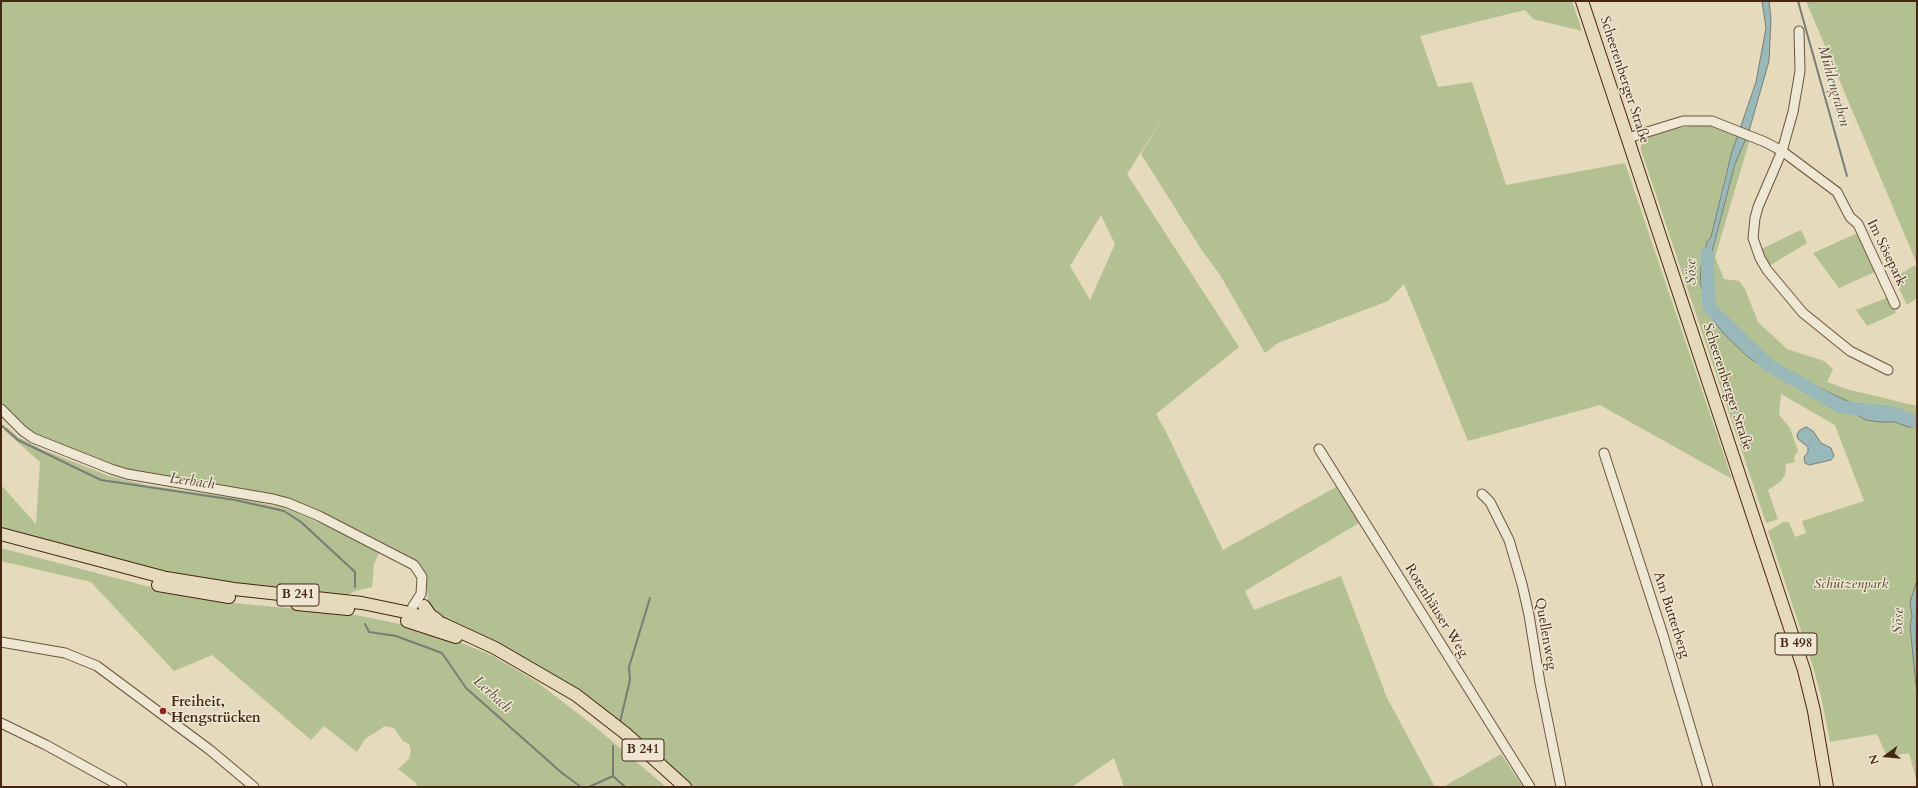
<!DOCTYPE html>
<html>
<head>
<meta charset="utf-8">
<style>
  body { margin:0 }
  #map { position:relative; width:1918px; height:788px; overflow:hidden; background:#e5dabb; font-family:Cardo,serif }
  canvas { display:block }
  .frame { position:absolute; inset:0; border:2px solid #472711; pointer-events:none }
  .north { position:absolute; left:1866px; top:736px; width:40px; height:40px; -webkit-text-stroke:3px #eee7d3; paint-order:stroke; rotate:254deg; font-size:11px; font-weight:700; line-height:16px; text-align:center; color:#472711 }
  .north::after { content:''; display:block; margin:auto; width:14px; height:18px; background:#472711; clip-path:polygon(50% 0,100% 100%,50% 72%,0 100%) }
</style>
</head>
<body>
<div id="map">
<canvas width="1918" height="788"></canvas>
<div class="frame"></div>
<div class="north">N</div>
</div>
<script>
const c = document.querySelector('canvas').getContext('2d');
c.lineJoin = 'round';
function fill(path, color) { c.fillStyle = color; c.fill(path, 'evenodd'); }
const shape = rows => new Path2D(rows.map(r => 'M' + r).join(''));
function stroke(path, color, width, dash) { c.strokeStyle = color; c.lineWidth = width; c.lineCap = dash ? 'butt' : 'round'; c.setLineDash(dash || []); c.stroke(path); }
function write(font, color, halo, rows, align = 'center') {
  c.font = font + ' Cardo,serif'; c.lineWidth = 3; c.setLineDash([]); c.textBaseline = 'middle'; c.strokeStyle = halo; c.fillStyle = color; for (const [text, x, y, turn = 0] of rows) {
    c.save(); c.translate(x, y); c.rotate((+turn || 0) * Math.PI / 180); c.textAlign = isNaN(turn) ? turn : align; if (halo) c.strokeText(text, 0, 0); c.fillText(text, 0, 0); c.restore();
  }
}
const green = shape([
  [1,1,1572,1,1582,31,1533,19,1525,10,1420,36,1438,87,1472,82,1506,185,1625,163,1732,479,1600,405,1468,441,1404,284,1388,301,1278,343,1265,353,1220,275,1201,249,1141,154,1165,114,1127,174,1239,347,1156,414,1166,432,1223,550,1336,487,1359,523,1245,591,1254,610,1341,576,1387,698,1435,787,1124,787,1114,758,1072,787,690,787,491,639,436,616,428,602,426,578,416,563,410,557,357,530,298,503,128,471,34,435,1,406],
  [1101,215,1115,244,1090,300,1070,266],
  [1806,1,1917,1,1917,264],
  [1711,123,1738,134,1726,172,1711,238,1707,242,1701,266,1700,274,1701,290,1708,311,1748,357,1760,365,1786,375,1866,420,1880,422,1896,422,1908,427,1917,427,1917,580,1910,602,1912,618,1910,626,1917,695,1917,782,1909,753,1887,757,1877,734,1830,742,1821,696,1813,667,1768,531,1784,522,1789,522,1795,537,1806,533,1802,521,1864,501,1835,425,1781,394,1779,415,1790,428,1798,451,1794,457,1795,462,1786,464,1785,475,1781,481,1768,490,1778,519,1766,523,1641,150,1641,144,1647,137,1679,128],
  [1745,137,1750,139,1715,257,1724,279,1739,281,1745,289,1758,322,1787,349,1824,361,1833,369,1827,382,1846,389,1917,406,1917,419,1904,419,1891,412,1882,412,1854,404,1824,390,1743,345,1735,339,1717,316,1708,295,1707,273,1735,164],
  [1801,230,1807,243,1769,266,1761,249],
  [1860,232,1877,271,1839,288,1813,253],
  [1915,265,1917,269,1917,298,1907,305,1894,278],
  [1889,297,1896,313,1867,326,1856,310],
  [7,427,18,437,41,449,109,476,146,485,243,499,288,509,353,538,379,553,374,564,372,587,356,591,345,596,187,578,1,531,1,485,36,524,40,462,4,430],
  [1,548,173,593,233,603,351,614,415,627,457,641,493,656,537,682,593,725,666,787,417,787,416,783,398,769,409,759,411,750,409,744,403,741,394,728,385,726,365,739,357,752,324,726,311,740,212,655,174,671,91,582,1,561],
  [1501,754,1523,787,1443,787]
]);
const water = shape([
  [1762,1,1769,1,1771,19,1769,61,1749,131,1735,164,1709,263,1707,284,1712,305,1717,316,1735,339,1758,355,1824,390,1854,404,1882,412,1891,412,1904,419,1917,419,1917,427,1908,427,1895,422,1880,422,1866,420,1786,375,1760,365,1748,357,1724,334,1713,320,1706,305,1700,282,1701,266,1707,242,1711,237,1731,155,1756,82,1766,28,1762,1],
  [1806,427,1813,431,1821,443,1831,448,1834,456,1831,460,1809,465,1805,463,1804,457,1808,452,1808,447,1798,439,1797,434,1800,430,1806,427],
  [1917,580,1916,634,1917,695,1910,626,1912,617,1910,602,1917,580]
]);
const stream = shape([
  [1798,1,1847,176],
  [1,425,18,440,101,480,235,500,284,511,301,522,355,572,355,587],
  [365,624,369,632,396,636,442,653,466,688,562,773,581,787],
  [620,722,630,680,629,667,650,598],
  [613,746,613,776],
  [589,787,613,776,625,787]
]);
const river = shape([
  [1707,254,1709,307,1767,364,1841,407,1893,413,1917,422]
]);
const minor = shape([
  [1799,31,1800,71,1793,112,1782,151,1758,207,1755,218,1753,238,1760,258,1767,270,1803,313,1850,351,1888,370],
  [1628,138,1683,121,1712,121,1765,142,1782,151,1837,192,1850,217,1858,224,1895,304],
  [1,409,23,431,33,438,111,469,127,474,273,499,288,503,319,516,414,565,422,577,421,594],
  [1319,449,1530,787],
  [1604,453,1663,635,1708,787],
  [1482,494,1490,502,1509,540,1522,584,1529,615,1540,683,1561,787],
  [408,619,413,606,421,594],
  [1,642,65,653,97,666,210,750,254,787],
  [1,723,46,745,122,787]
]);
const major = shape([
  [1582,1,1804,670,1814,711,1827,787],
  [1,534,166,578,234,589,362,603,410,613,443,624,495,648,576,695,625,733,685,787],
  [158,585,229,597],
  [297,604,348,609],
  [424,606,430,615,437,620],
  [407,621,456,637]
]);
const markers = [
  [163,711,4,"#8f2418"]
];
const shields = [
  [298,595,42],
  [1796,644,42],
  [643,750,42]
];
const shieldNames = [
  ["B 241",298,595],
  ["B 498",1796,644],
  ["B 241",643,750]
];
const streetNames = [
  ["Scheerenberger Straße",1624,80,72],
  ["Im Sösepark",1886,253,64],
  ["Scheerenberger Straße",1727,387,72],
  ["Rotenhäuser Weg",1436,611,58],
  ["Am Butterberg",1671,615,72],
  ["Quellenweg",1545,634,80]
];
const parkNames = [
  ["Schützenpark",1851,585]
];
const poiNames = [
  ["Freiheit,",171,703],
  ["Hengstrücken",171,719]
];
const waterNames = [
  ["Mühlengraben",1833,86,74],
  ["Söse",1692,272,-91],
  ["Lerbach",192,482,8],
  ["Söse",1899,621,-88],
  ["Lerbach",492,695,42]
];
fill(green, '#b2c092');
fill(water, '#99b8b9');
stroke(water, '#787e76', 1);
stroke(stream, '#787e76', 2);
stroke(river, '#99b8b9', 13);
stroke(minor, '#6e543c', 11);
stroke(major, '#472711', 14);
stroke(minor, '#eee7d3', 9);
stroke(major, '#e5dabb', 12);
for (const [x, y, r, color] of markers) { const dot = new Path2D(); dot.arc(x, y, r, 0, 2 * Math.PI); c.fillStyle = color; c.fill(dot); stroke(dot, '#eee7d3', 1.5); }
for (const [x, y, w] of shields) { const box = new Path2D(); box.roundRect(x - w / 2, y - 11, w, 22, 3); c.fillStyle = '#eee7d3'; c.fill(box); stroke(box, '#472711', 1); }
write('bold 13px', '#472711', null, shieldNames);
write('14px', '#472711', '#eee7d3', streetNames);
write('italic 14px', '#5c462b', '#eee7d3', parkNames);
write('bold 14px', '#472711', '#eee7d3', poiNames, 'left');
write('italic 15px', '#5c4b3b', '#eee7d3', waterNames);
</script>
</body>
</html>
